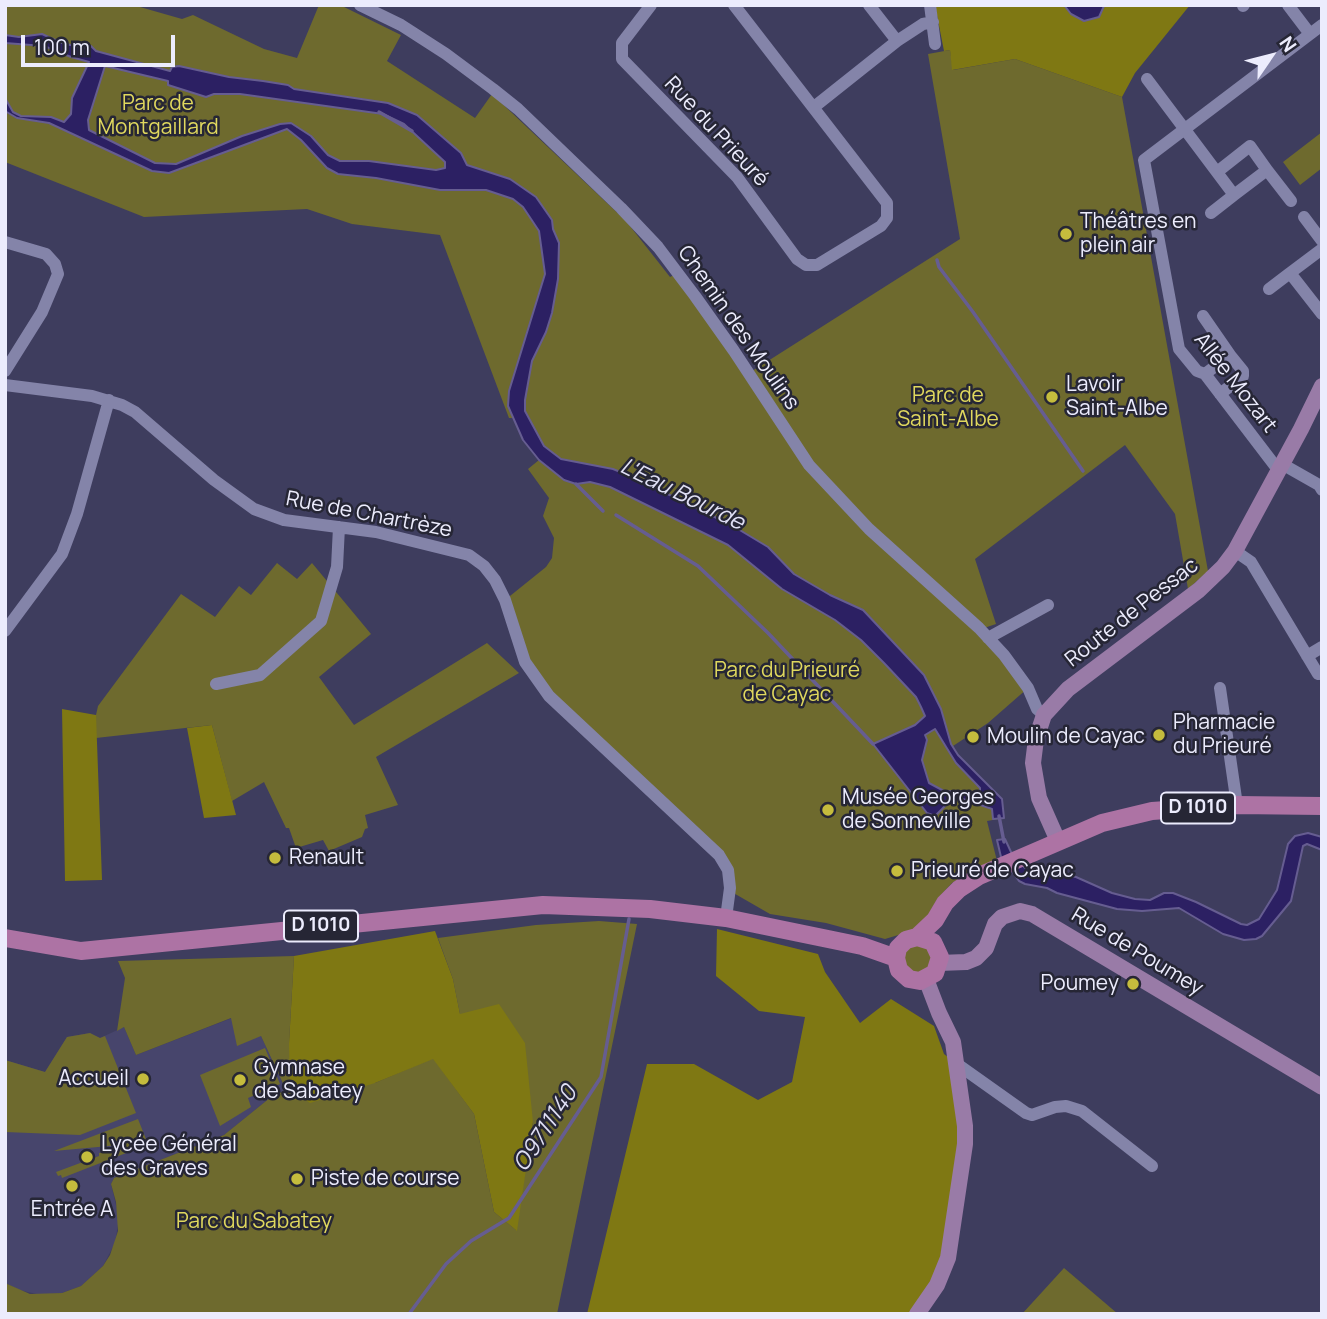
<!DOCTYPE html>
<html>
<head>
<meta charset="utf-8">
<style>
  body { margin:0 }
  #map { position:relative; width:1327px; height:1319px; overflow:hidden; background:#3e3d5e; font-family:Manrope,sans-serif }
  canvas { display:block }
  .frame { position:absolute; inset:0; border:7px solid #ececfd; pointer-events:none }
  .north { position:absolute; left:1236px; top:21px; width:70px; height:70px; -webkit-text-stroke:5px #262635; paint-order:stroke; rotate:55deg; font-size:19px; font-weight:700; line-height:28px; text-align:center; color:#ececfd }
  .north::after { content:''; display:block; margin:auto; width:24px; height:32px; background:#ececfd; clip-path:polygon(50% 0,100% 100%,50% 72%,0 100%) }
  .scale { position:absolute; left:21px; top:35px; width:154px; height:32px; box-sizing:border-box; border:4px solid #ececfd; border-top:0; padding-left:9px; font-size:21px; line-height:24px; white-space:nowrap; color:#ececfd; -webkit-text-stroke:5px #262635; paint-order:stroke }
</style>
</head>
<body>
<div id="map">
<canvas width="1327" height="1319"></canvas>
<div class="frame"></div>
<div class="north">N</div>
<div class="scale">100 m</div>
</div>
<script>
const c = document.querySelector('canvas').getContext('2d');
c.lineJoin = 'round';
function fill(path, color) { c.fillStyle = color; c.fill(path, 'evenodd'); }
const shape = rows => new Path2D(rows.map(r => 'M' + r).join(''));
function stroke(path, color, width, dash) { c.strokeStyle = color; c.lineWidth = width; c.lineCap = dash ? 'butt' : 'round'; c.setLineDash(dash || []); c.stroke(path); }
function write(font, color, halo, rows, align = 'center') {
  c.font = font + ' Manrope,sans-serif'; c.lineWidth = 5; c.setLineDash([]); c.textBaseline = 'middle'; c.strokeStyle = halo; c.fillStyle = color; for (const [text, x, y, turn = 0] of rows) {
    c.save(); c.translate(x, y); c.rotate((+turn || 0) * Math.PI / 180); c.textAlign = isNaN(turn) ? turn : align; if (halo) c.strokeText(text, 0, 0); c.fillText(text, 0, 0); c.restore();
  }
}
const built = shape([
  [232,1018,261,1036,286,1090,271,1097,224,1135,114,1178,111,1184,119,1218,115,1243,103,1266,81,1286,62,1293,41,1295,19,1290,5,1283,5,1060,45,1072,67,1037,90,1033,100,1038,124,1027,136,1055]
]);
const green = shape([
  [5,5,133,5,182,19,193,15,264,49,297,58,319,5,340,5,401,35,387,61,475,118,492,94,626,221,670,277,678,273,749,373,960,239,928,54,950,50,953,70,1015,59,1122,97,1208,571,1188,589,1175,514,1125,445,975,559,996,624,984,628,1028,688,988,723,953,746,958,755,1002,799,1004,818,987,821,997,861,970,872,952,883,938,898,927,917,915,930,885,939,826,923,770,914,730,891,728,870,537,682,505,600,546,567,552,558,554,538,543,516,549,498,528,469,539,460,523,440,514,418,509,418,440,235,352,224,307,209,144,217,5,162],
  [1322,132,1322,168,1300,185,1283,162],
  [277,563,297,579,312,563,371,634,319,677,354,725,487,643,519,673,376,757,398,805,365,815,368,828,365,829,362,837,329,851,323,840,296,848,289,828,286,828,264,782,232,801,212,725,96,738,96,715,98,706,181,594,215,617,239,586,251,595],
  [599,921,637,924,557,1314,5,1314,5,1283,30,1294,62,1293,81,1286,103,1266,110,1255,118,1231,116,1202,111,1184,114,1178,224,1135,271,1097,286,1090,261,1036,237,1046,231,1018,136,1055,124,1027,117,1031,125,978,118,961,294,956,289,1043,375,1083,433,1058,474,1114,494,1212,516,1230,533,1122,460,1014,453,979,438,938,536,925],
  [915,942,933,952,927,973,906,971,903,952],
  [90,1033,100,1038,105,1036,136,1113,80,1135,5,1132,5,1060,45,1072,67,1037],
  [265,1048,280,1084,248,1098,251,1107,220,1126,200,1075],
  [138,1119,146,1139,139,1148,62,1178,61,1175,58,1176,56,1172,99,1156,99,1153,120,1148,120,1145,54,1151],
  [1064,1268,1118,1314,1022,1314]
]);
const forest = shape([
  [935,5,1064,5,1071,14,1098,17,1104,5,1190,5,1135,73,1122,97,1015,59,952,70,950,50,944,51],
  [62,709,96,715,102,880,65,881],
  [212,725,236,815,204,818,187,728],
  [717,929,818,954,825,972,860,1023,891,999,934,1026,944,1054,957,1064,965,1126,948,1258,917,1314,587,1314,647,1064,694,1064,758,1100,792,1082,805,1017,759,1011,716,976],
  [435,931,453,979,460,1014,499,1004,525,1043,533,1122,517,1231,494,1212,474,1114,433,1059,375,1083,310,1103,290,1089,289,1043,294,956]
]);
const water = shape([
  [1064,5,1104,5,1104,6,1099,17,1084,21,1071,14,1064,5],
  [42,34,62,43,87,49,91,46,96,51,170,71,172,67,179,66,229,77,263,81,288,85,294,89,388,103,417,115,461,153,467,165,510,179,536,197,552,220,553,229,559,243,558,279,552,313,546,332,532,361,525,400,525,411,544,446,561,459,613,469,635,478,733,526,768,547,794,574,830,595,863,610,924,675,941,709,951,744,958,755,1002,799,1004,818,993,819,992,809,963,799,951,800,935,816,927,813,873,744,915,725,925,716,921,707,916,697,884,663,861,640,835,620,782,589,728,545,610,487,590,482,576,484,564,480,539,460,523,440,508,406,509,391,545,274,539,231,523,207,513,199,486,190,440,190,376,178,338,174,327,168,301,140,287,129,169,173,152,171,49,123,17,118,5,111,5,98,13,112,21,116,51,117,64,122,71,114,72,98,89,62,71,57,44,46,5,43,5,35,19,37,42,34],
  [105,66,168,81,168,85,206,97,214,94,240,94,383,114,404,124,445,162,445,168,436,170,369,161,340,161,328,155,311,136,291,123,280,124,242,136,176,164,155,163,89,130,88,120,105,66],
  [935,729,956,763,980,788,980,792,944,791,929,783,922,760,927,740,925,735,935,729],
  [1308,833,1322,837,1322,850,1307,844,1303,846,1291,901,1262,936,1256,939,1244,940,1223,934,1179,908,1142,911,1117,909,1057,893,1047,888,1025,884,1019,881,1001,857,997,840,1005,839,1011,852,1025,868,1042,866,1046,872,1076,877,1112,893,1135,899,1150,900,1164,893,1173,893,1196,902,1241,924,1247,925,1259,919,1277,890,1288,844,1295,836,1308,833]
]);
const stream = shape([
  [379,112,412,131],
  [937,260,939,267,973,312,1083,471],
  [576,484,603,511],
  [616,515,698,566,768,633,873,744],
  [999,816,1004,842],
  [409,1314,446,1264,471,1241,509,1218,601,1077,629,919]
]);
const street = shape([
  [360,5,401,25,446,54,493,89,518,109,621,208,658,247,695,296,734,351,809,465,869,529,979,628,1004,655,1028,688,1037,709,1044,715],
  [651,5,622,43,622,59,737,177,797,259,806,265,817,265,881,226,887,218,887,203,734,5],
  [869,5,897,41],
  [930,5,935,44],
  [1288,5,1310,34],
  [1243,6,1244,5],
  [1147,79,1234,195,1267,170,1291,201],
  [814,107,897,41,923,24,933,22],
  [1217,172,1250,146,1267,170],
  [1211,213,1234,195],
  [1304,217,1322,241],
  [5,242,46,254,55,264,58,274,42,312,5,371],
  [1322,249,1290,273,1322,314],
  [1269,289,1290,273],
  [1203,316,1230,355],
  [1205,374,1230,355,1243,371,1243,376,1220,394],
  [5,385,92,396,122,405,135,412,214,480,254,509,284,520,376,532,469,555,484,566,495,580,505,600,525,662,549,696,719,855,728,870,730,888,726,918],
  [1282,464,1319,485,1322,490],
  [1279,471,1205,374,1197,371,1179,349,1144,160,1322,25],
  [1235,551,1251,562,1318,674],
  [5,631,62,554,77,514,109,400],
  [988,638,1048,605],
  [1307,656,1322,647],
  [216,684,260,675,321,621,337,567,339,527],
  [1220,688,1237,805],
  [957,1064,1026,1113,1032,1115,1055,1107,1066,1106,1082,1111,1152,1166]
]);
const secondary = shape([
  [1058,841,1039,798,1033,763,1036,739,1044,715,1068,689,1199,590,1223,567,1235,551,1301,429,1322,386],
  [939,963,966,962,976,958,986,948,995,924,1002,917,1020,911,1032,914,1322,1087],
  [917,1314,937,1285,948,1258,965,1144,965,1126,953,1042,939,1013,926,979]
]);
const primary = shape([
  [917,937,933,942,940,957,935,973,920,981,909,979,899,970,896,958,898,948,906,940,917,937,935,920,945,903,959,889,979,876,1102,823,1152,811,1237,805,1322,806],
  [5,938,81,951,543,905,650,909,726,918,862,946,896,958]
]);
const markers = [
  [1066,234,7,"#c5bc3d"],
  [1052,397,7,"#c5bc3d"],
  [1159,735,7,"#c5bc3d"],
  [973,737,7,"#c5bc3d"],
  [828,810,7,"#c5bc3d"],
  [275,858,7,"#c5bc3d"],
  [897,871,7,"#c5bc3d"],
  [1133,984,7,"#c5bc3d"],
  [143,1079,7,"#c5bc3d"],
  [240,1080,7,"#c5bc3d"],
  [87,1157,7,"#c5bc3d"],
  [297,1179,7,"#c5bc3d"],
  [72,1186,7,"#c5bc3d"]
];
const shields = [
  [1198,808,74],
  [321,926,74]
];
const shieldNames = [
  ["D 1010",1198,808],
  ["D 1010",321,926]
];
const parkNames = [
  ["Parc de",158,104],
  ["Montgaillard",158,128],
  ["Parc de",948,396],
  ["Saint-Albe",948,420],
  ["Parc du Prieuré",787,671],
  ["de Cayac",787,695],
  ["Parc du Sabatey",254,1222]
];
const streetNames = [
  ["Rue du Prieuré",716,132,47],
  ["Chemin des Moulins",738,328,55],
  ["Allée Mozart",1235,383,52],
  ["Rue de Chartrèze",369,515,11],
  ["Route de Pessac",1132,613,-38],
  ["Rue de Poumey",1137,952,31]
];
const poiNames = [
  ["Théâtres en",1080,222],
  ["plein air",1080,246],
  ["Lavoir",1066,385],
  ["Saint-Albe",1066,409],
  ["Pharmacie",1173,723],
  ["du Prieuré",1173,747],
  ["Moulin de Cayac",987,737],
  ["Musée Georges",842,798],
  ["de Sonneville",842,822],
  ["Renault",289,858],
  ["Prieuré de Cayac",911,871],
  ["Poumey",1119,984,"right"],
  ["Gymnase",254,1068],
  ["de Sabatey",254,1092],
  ["Accueil",129,1079,"right"],
  ["Lycée Général",101,1145],
  ["des Graves",101,1169],
  ["Piste de course",311,1179],
  ["Entrée A",72,1210,"center"]
];
const waterNames = [
  ["L'Eau Bourde",682,495,26],
  ["O9711140",546,1129,-57]
];
fill(built, '#47456c');
fill(green, '#6e6a2e');
fill(forest, '#7f7813');
fill(water, '#2c2063');
stroke(water, '#665d91', 2);
stroke(stream, '#665d91', 3.5);
stroke(street, '#8484a9', 12);
stroke(secondary, '#997ba7', 16);
stroke(primary, '#ad73a4', 18);
for (const [x, y, r, color] of markers) { const dot = new Path2D(); dot.arc(x, y, r, 0, 2 * Math.PI); c.fillStyle = color; c.fill(dot); stroke(dot, '#262635', 2.5); }
for (const [x, y, w] of shields) { const box = new Path2D(); box.roundRect(x - w / 2, y - 15.5, w, 31, 5); c.fillStyle = '#262635'; c.fill(box); stroke(box, '#ececfd', 2); }
write('bold 19px', '#ececfd', null, shieldNames);
write('21px', '#e0d85e', '#262635', parkNames);
write('21px', '#ececfd', '#262635', streetNames);
write('21px', '#ececfd', '#262635', poiNames, 'left');
write('italic 23px', '#dfdff4', '#262635', waterNames);
</script>
</body>
</html>
